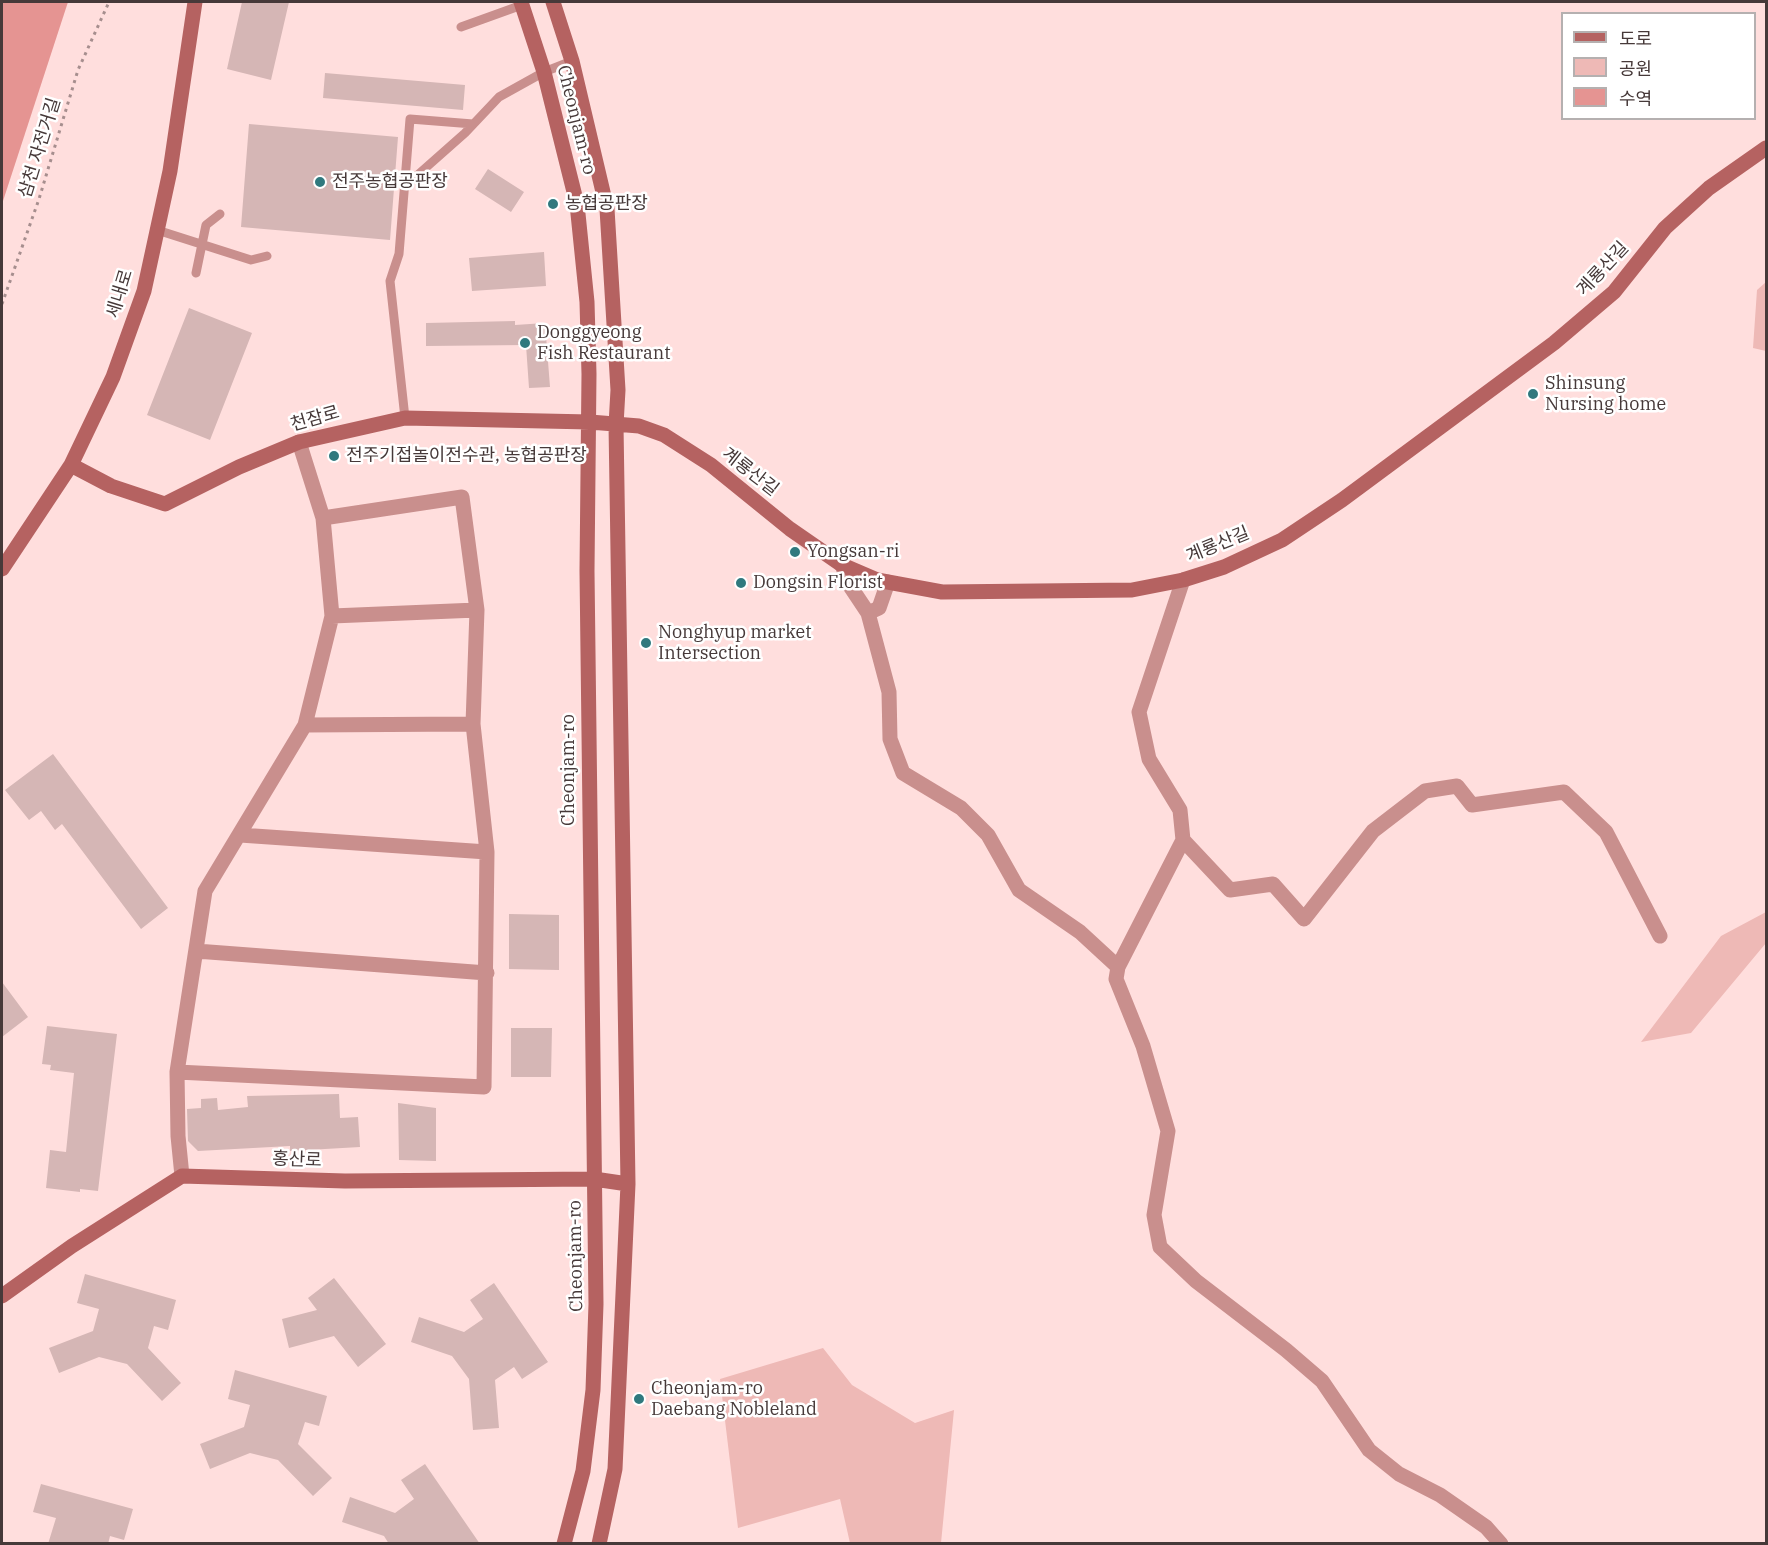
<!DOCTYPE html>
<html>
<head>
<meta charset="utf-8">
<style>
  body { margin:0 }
  #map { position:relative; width:1768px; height:1545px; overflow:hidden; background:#ffdedd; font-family:"IBM Plex Serif","Noto Sans KR",serif }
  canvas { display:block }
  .frame { position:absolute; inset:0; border:3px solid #463939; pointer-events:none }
  .legend { position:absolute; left:1561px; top:12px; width:195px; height:108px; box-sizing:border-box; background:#fff; border:2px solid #b5b0b0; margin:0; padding:8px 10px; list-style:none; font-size:18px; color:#463939 }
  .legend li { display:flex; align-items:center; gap:12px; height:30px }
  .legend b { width:30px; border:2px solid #b5b0b0 }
</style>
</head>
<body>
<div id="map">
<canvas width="1768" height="1545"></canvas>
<div class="frame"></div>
<ul class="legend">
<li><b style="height:8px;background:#b56261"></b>도로</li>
<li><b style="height:16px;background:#eeb9b6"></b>공원</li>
<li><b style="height:16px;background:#e59492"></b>수역</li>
</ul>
</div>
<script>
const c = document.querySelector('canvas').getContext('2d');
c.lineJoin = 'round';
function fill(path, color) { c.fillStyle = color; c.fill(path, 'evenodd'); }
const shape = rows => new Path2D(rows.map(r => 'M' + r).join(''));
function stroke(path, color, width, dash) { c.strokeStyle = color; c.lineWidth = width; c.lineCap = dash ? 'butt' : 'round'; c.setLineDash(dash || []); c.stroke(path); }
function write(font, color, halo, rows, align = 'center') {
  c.font = font + ' "IBM Plex Serif","Noto Sans KR",serif'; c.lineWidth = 5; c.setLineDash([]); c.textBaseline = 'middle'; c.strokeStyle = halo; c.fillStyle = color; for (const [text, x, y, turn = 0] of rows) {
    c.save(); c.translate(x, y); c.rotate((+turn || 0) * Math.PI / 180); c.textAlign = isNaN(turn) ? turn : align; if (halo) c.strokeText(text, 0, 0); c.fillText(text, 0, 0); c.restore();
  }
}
const green = shape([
  [1766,282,1766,351,1753,348,1757,290],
  [1766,912,1766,943,1691,1033,1641,1042,1721,936],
  [823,1348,852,1385,915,1423,954,1410,941,1543,850,1543,840,1499,738,1528,720,1379]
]);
const water = shape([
  [2,2,68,2,2,204]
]);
const building = shape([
  [242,2,289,2,271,80,227,69],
  [325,73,465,85,463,110,323,98],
  [249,124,398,137,390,240,241,227],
  [488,169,524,192,511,212,475,189],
  [544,252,546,286,472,291,469,258],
  [189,308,252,333,210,440,147,415],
  [515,321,515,325,545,323,550,387,529,388,526,345,426,346,426,323],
  [53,754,168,908,141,929,62,824,55,830,41,811,29,820,5,790],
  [509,914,559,915,559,970,509,969],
  [2,982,28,1017,2,1037],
  [47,1026,117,1034,98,1191,80,1189,80,1192,46,1188,50,1150,66,1152,74,1073,50,1070,51,1065,42,1064],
  [511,1028,552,1028,551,1077,511,1077],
  [339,1094,340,1118,358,1117,360,1147,290,1151,290,1146,198,1151,188,1141,187,1109,201,1108,201,1099,217,1098,218,1110,248,1107,247,1096],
  [398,1103,436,1108,436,1161,399,1160],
  [85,1274,176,1300,168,1330,154,1326,148,1348,181,1383,162,1401,127,1364,99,1357,59,1373,49,1348,93,1331,99,1309,77,1303],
  [334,1278,386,1344,358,1367,334,1336,289,1348,282,1319,317,1310,308,1298],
  [494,1283,548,1362,522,1379,514,1367,495,1380,499,1428,473,1430,469,1379,452,1356,411,1342,419,1317,464,1332,483,1319,470,1300],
  [235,1370,327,1396,319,1426,305,1422,298,1444,332,1478,313,1496,278,1460,250,1453,210,1469,200,1444,244,1427,250,1405,228,1399],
  [425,1464,480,1544,389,1544,384,1536,342,1522,350,1497,395,1513,414,1499,401,1480],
  [41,1484,133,1509,124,1540,110,1536,108,1544,48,1544,56,1518,33,1512]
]);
const path = shape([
  [2,304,39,199,78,70,109,2]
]);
const lane = shape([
  [461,27,522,5],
  [404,187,465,133,499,97,544,72,572,61],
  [157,230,251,260,267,256],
  [196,273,206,225,220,214],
  [405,418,390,281,399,254,410,119,473,124]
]);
const street = shape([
  [842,565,850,586,868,613,889,692,890,739,903,773,961,808,988,835,1019,890,1080,932,1118,967],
  [1183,580,1139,712,1149,759,1180,810,1183,840,1118,967,1116,979,1143,1046,1168,1131,1154,1215,1160,1247,1196,1281,1286,1350,1322,1381,1369,1450,1399,1474,1440,1495,1486,1527,1501,1544],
  [868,613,879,608,888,582],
  [332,616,477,610],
  [305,725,473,724],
  [240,835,487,852],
  [1183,840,1230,890,1273,884,1304,919,1373,831,1425,791,1457,786,1472,805,1564,792,1606,832,1660,936],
  [196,951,487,973],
  [177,1072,484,1087,487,852,473,724,477,610,462,497,323,518],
  [182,1176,178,1136,177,1072,205,891,305,725,332,616,323,518,299,442]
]);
const secondary = shape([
  [521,2,544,72,577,204,587,302,589,374,587,571,596,1304,593,1390,583,1471,564,1544],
  [553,2,572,61,607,209,618,390,616,425,628,1184,615,1469,599,1544],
  [71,465,111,486,165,504,239,467,299,442,405,418,590,422,639,426,664,435,711,465,790,529,842,565,877,580,942,592,1132,590,1183,580,1224,567,1282,540,1342,500,1554,343,1614,292,1665,228,1709,188,1766,148],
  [2,569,71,465,113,377,144,291,170,171,195,2],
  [2,1296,72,1246,182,1176,345,1181,594,1179,628,1184]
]);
const markers = [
  [320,182,6,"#30797e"],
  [553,204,6,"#30797e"],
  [525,343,6,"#30797e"],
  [1533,394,6,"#30797e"],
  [334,456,6,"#30797e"],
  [795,552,6,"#30797e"],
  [741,583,6,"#30797e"],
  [646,643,6,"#30797e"],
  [639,1399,6,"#30797e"]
];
const streetNames = [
  ["Cheonjam-ro",576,120,76],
  ["삼천 자전거길",40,148,-73],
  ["계룡산길",1603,269,-47],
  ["세내로",120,294,-73],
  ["천잠로",315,419,-16],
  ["계룡산길",750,472,38],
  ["계룡산길",1218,545,-22],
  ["Cheonjam-ro",569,770,-90],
  ["홍산로",297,1160,2],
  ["Cheonjam-ro",576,1256,-91]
];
const poiNames = [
  ["전주농협공판장",332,182],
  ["농협공판장",565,204],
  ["Donggyeong",537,333],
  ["Fish Restaurant",537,354],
  ["Shinsung",1545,384],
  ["Nursing home",1545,405],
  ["전주기접놀이전수관, 농협공판장",346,456],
  ["Yongsan-ri",807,552],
  ["Dongsin Florist",753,583],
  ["Nonghyup market",658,633],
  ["Intersection",658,654],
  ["Cheonjam-ro",651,1389],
  ["Daebang Nobleland",651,1410]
];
fill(green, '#eeb9b6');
fill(water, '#e59492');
fill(building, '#d5b6b5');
stroke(path, '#a68e8e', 3, [3, 4.5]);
stroke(lane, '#c98f8d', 9);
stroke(street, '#c98f8d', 15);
stroke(secondary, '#b56261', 15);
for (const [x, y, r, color] of markers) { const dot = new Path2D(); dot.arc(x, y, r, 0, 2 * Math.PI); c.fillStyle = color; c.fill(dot); stroke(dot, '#fff', 2); }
write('18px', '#463939', '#fff', streetNames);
write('18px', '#463939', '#fff', poiNames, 'left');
</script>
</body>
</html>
